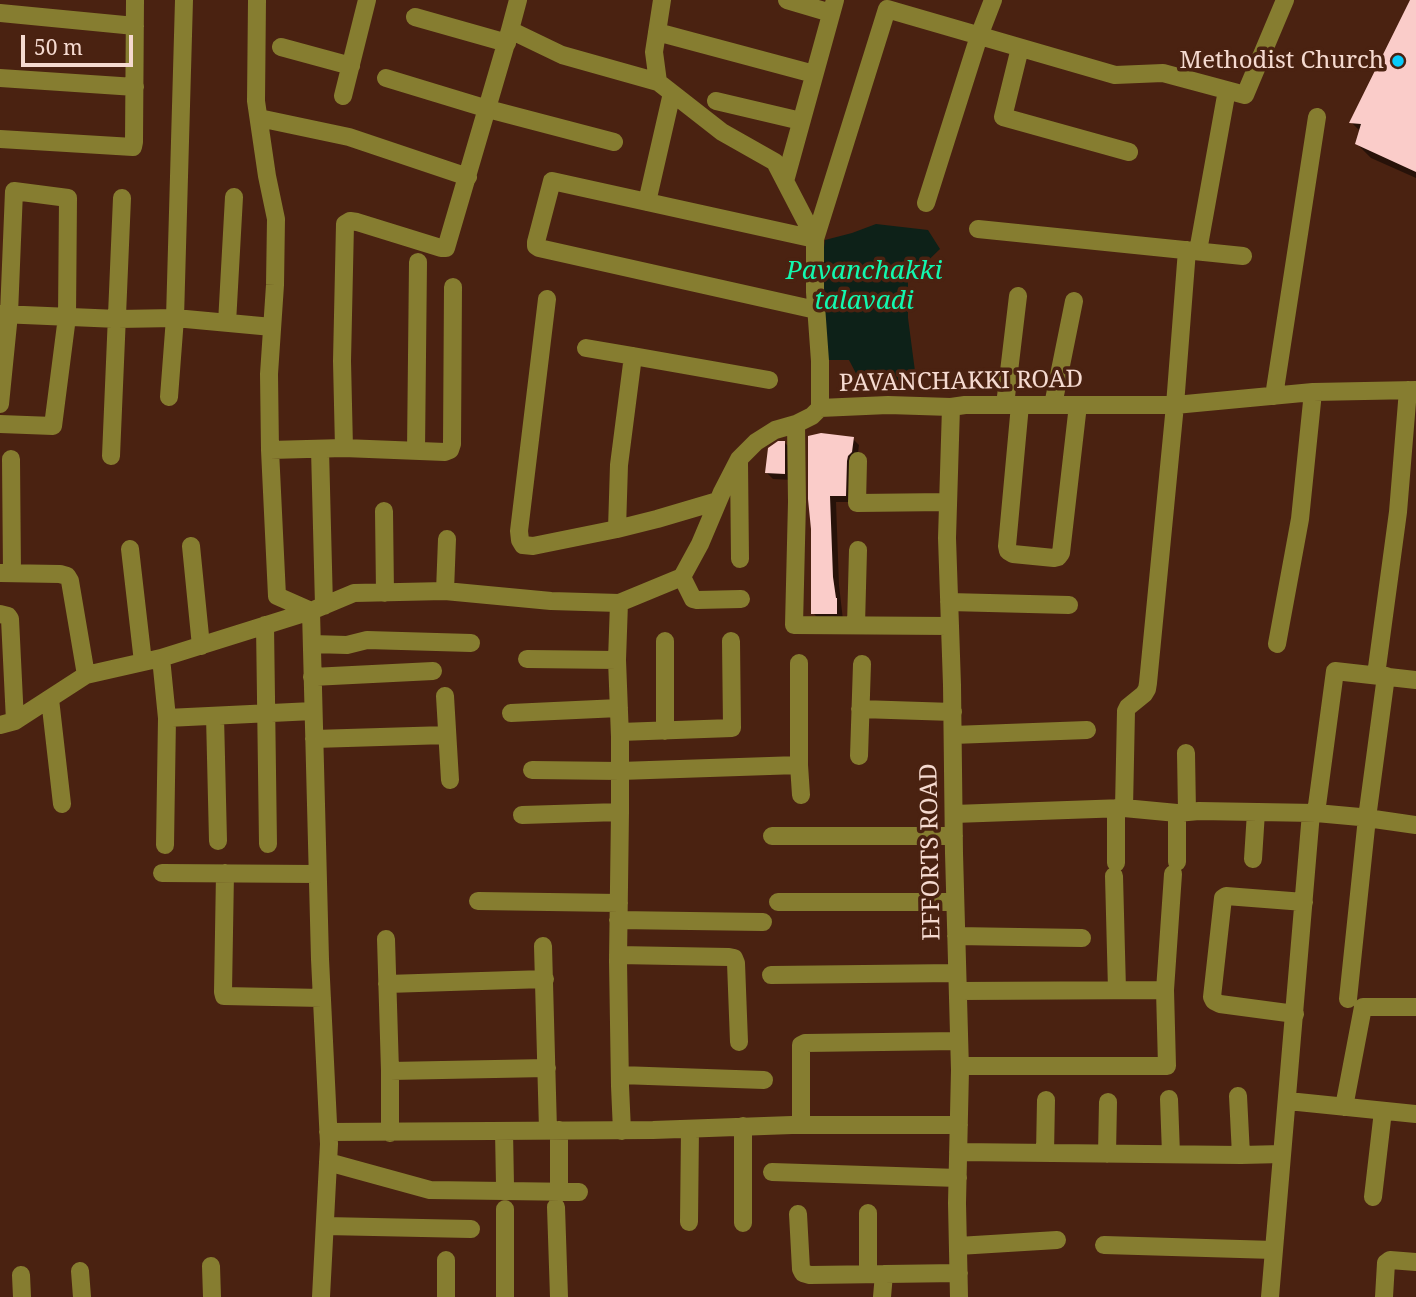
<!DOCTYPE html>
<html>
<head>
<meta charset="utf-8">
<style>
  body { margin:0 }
  #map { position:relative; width:1416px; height:1297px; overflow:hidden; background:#4a2211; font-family:"Noto Serif",serif }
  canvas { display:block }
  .scale { position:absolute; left:21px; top:35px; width:112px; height:32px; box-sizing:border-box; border:4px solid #f5dad0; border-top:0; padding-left:9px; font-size:21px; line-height:24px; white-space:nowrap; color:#f5dad0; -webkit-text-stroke:5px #4a2211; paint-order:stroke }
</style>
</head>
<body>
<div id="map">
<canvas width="1416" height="1297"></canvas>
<div class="scale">50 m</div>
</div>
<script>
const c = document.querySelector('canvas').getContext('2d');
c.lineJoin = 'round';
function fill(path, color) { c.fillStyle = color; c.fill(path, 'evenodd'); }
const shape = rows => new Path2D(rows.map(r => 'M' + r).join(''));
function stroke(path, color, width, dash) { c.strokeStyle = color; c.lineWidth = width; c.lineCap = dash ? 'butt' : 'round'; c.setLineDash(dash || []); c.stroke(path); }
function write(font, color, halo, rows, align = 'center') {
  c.font = font + ' "Noto Serif",serif'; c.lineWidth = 7; c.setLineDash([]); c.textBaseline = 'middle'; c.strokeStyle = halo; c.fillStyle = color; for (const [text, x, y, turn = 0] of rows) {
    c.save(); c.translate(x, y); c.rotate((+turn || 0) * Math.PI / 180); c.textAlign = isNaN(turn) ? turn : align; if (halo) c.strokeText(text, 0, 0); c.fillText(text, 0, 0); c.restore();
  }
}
const water = shape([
  [876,224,928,230,940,249,908,280,908,318,916,379,861,383,849,360,827,360,821,270,825,240,852,233]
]);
const shadow = shape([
  [1412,0,1416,0,1416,178,1371,158,1357,144,1361,132,1351,122],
  [809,437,853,439,859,445,852,502,836,502,839,585,843,620,820,620,813,613],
  [784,442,791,449,791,480,773,479,767,473]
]);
const building = shape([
  [1410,0,1416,0,1416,172,1355,144,1361,124,1349,123],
  [821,433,854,437,852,452,848,456,847,461,846,496,830,496,833,577,836,598,837,598,837,614,811,614,811,529,808,499,808,436],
  [778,441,785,441,785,474,765,473,768,448]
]);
const minor = shape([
  [257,0,256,101,267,176,276,219,275,285,269,374,270,450,277,596,311,611],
  [518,0,510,30,562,55,658,82],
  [662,0,654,52,658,82,722,132,775,162,815,239,815,292,820,361,820,408],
  [787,0,831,13],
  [0,13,135,26],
  [415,17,507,43],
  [657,32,814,74],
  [281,47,351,66],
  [1020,48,1003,117,1129,152],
  [0,78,135,87],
  [386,78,488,109,614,142],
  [343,96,367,0],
  [716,101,801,121],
  [259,118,349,137,468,177],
  [0,139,133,147,134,142,135,0],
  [785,181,835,0],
  [647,202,672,93],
  [926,203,979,36,993,0],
  [978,229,1243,256],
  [1198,251,1227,90],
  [547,299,519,531,520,540,523,545,533,546,617,529],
  [816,310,539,248,536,246,536,242,552,181,815,239,887,9,1115,75,1163,73,1245,95,1285,0],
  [0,314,118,319,175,318,272,327],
  [227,323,234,197],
  [586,348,633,356],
  [1274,396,1317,117],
  [169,397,175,318,184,0],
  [0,404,9,314,14,191,68,198,67,317,53,426,0,424],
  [1005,405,1018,296],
  [1020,405,1007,546,1008,551,1013,554,1054,558,1058,557,1061,553,1078,405],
  [1053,405,1074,301],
  [951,407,947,538,952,685,954,853,960,1070,957,1203,959,1297],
  [796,424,797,502,794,625,950,626],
  [344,448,342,361,345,224,350,221,357,222,441,248,446,248,510,30],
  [320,449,324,606],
  [270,450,344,448,445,452,450,450,452,444,453,287],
  [416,451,418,262],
  [111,456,122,198],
  [11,459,12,573],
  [858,461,857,503,947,502],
  [739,462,740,559],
  [718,501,657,519,617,529,619,465,633,356,769,380],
  [384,511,385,593],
  [191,546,201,646],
  [130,549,143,662],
  [0,573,60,574,67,576,70,581,86,675],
  [682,577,693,599,697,600,741,599],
  [445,591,447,539],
  [949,602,1069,605],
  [619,603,617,660,620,737,620,812,618,961,620,1086,622,1131],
  [311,611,320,959,329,1144,321,1297],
  [0,614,8,616,10,619,15,721],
  [265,625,268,844],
  [856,625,858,550],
  [312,644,347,645,367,640,471,643],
  [1277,644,1300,519,1313,392],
  [527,659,617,660],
  [799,663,799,765,801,795],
  [1376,675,1398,512,1408,390],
  [312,677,433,671],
  [445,696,450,780],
  [50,699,62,804],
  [860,709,953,712],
  [313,711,167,718,161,658,311,611,354,593,445,591,551,601,619,603,682,577,700,544,722,492,739,459,756,442,775,430,796,424,812,416,820,408,888,405,951,407,965,405,1175,405,1313,392,1416,390],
  [511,713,619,708],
  [215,716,218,841],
  [0,725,15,721,86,675,161,658],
  [665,731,665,641],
  [620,732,732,728,731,641],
  [953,735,1087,730],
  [314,739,447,735],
  [1186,753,1187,812],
  [859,756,862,664],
  [532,770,620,771,799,765],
  [1116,808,1116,863],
  [1124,808,1126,711,1128,707,1144,694,1147,689,1148,683,1175,405,1187,250],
  [1316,813,1335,671,1416,680],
  [954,814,1124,808,1177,813,1199,811,1316,813,1360,817,1416,825],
  [522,815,620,812],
  [772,836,954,836],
  [165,845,167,718],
  [1253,859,1256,812],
  [1177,862,1177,813],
  [162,873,317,874],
  [225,873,223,992,224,996,322,998],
  [1114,876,1117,990],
  [478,901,619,903],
  [778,902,955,902],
  [618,920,763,922],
  [956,936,1082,938],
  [386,939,390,1071,390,1133],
  [543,946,548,1130],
  [618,955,729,957,734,958,736,963,739,1042],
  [771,975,957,973],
  [387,984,545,979],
  [1165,990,1173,874],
  [958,991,1165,990,1167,1066,960,1066],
  [1348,999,1367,818,1386,676],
  [1295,1014,1220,1004,1214,1001,1212,997,1223,898,1226,896,1304,902],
  [390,1071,547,1068],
  [620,1075,764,1080],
  [1238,1096,1241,1155],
  [1169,1099,1171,1154],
  [1288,1101,1416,1114],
  [1344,1107,1363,1007,1416,1007],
  [801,1125,801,1045,805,1043,959,1041],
  [504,1131,505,1185],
  [328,1132,653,1130,792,1125,959,1125],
  [958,1152,1241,1155,1282,1154],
  [1045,1153,1046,1100],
  [1107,1154,1108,1102],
  [328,1162,430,1190,579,1192],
  [772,1172,958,1178],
  [559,1184,559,1130],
  [1373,1197,1383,1111],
  [556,1207,559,1297],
  [505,1209,505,1297],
  [868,1213,868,1274],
  [798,1214,801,1269,803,1273,810,1275,959,1273],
  [689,1222,690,1129],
  [743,1223,743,1126],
  [325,1226,471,1229],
  [1104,1245,1274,1250],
  [958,1246,1057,1240],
  [446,1260,446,1297],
  [211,1266,212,1297],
  [80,1271,82,1297],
  [21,1275,22,1297],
  [882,1297,884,1274],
  [1270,1297,1311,813],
  [1384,1297,1386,1263,1390,1260,1416,1262]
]);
const markers = [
  [1398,61,7,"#08cbfa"]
];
const poiNames = [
  ["Methodist Church",1384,61]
];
const streetNames = [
  ["PAVANCHAKKI ROAD",961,382,-1],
  ["EFFORTS ROAD",931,852,-91]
];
const waterNames = [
  ["Pavanchakki",864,272],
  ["talavadi",864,302]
];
fill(water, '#0d2118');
fill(shadow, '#0007');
fill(building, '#faccc9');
stroke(minor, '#867d30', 18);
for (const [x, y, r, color] of markers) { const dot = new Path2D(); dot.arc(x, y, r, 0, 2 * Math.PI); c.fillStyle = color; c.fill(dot); stroke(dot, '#4a2211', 2.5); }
write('24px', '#f5dad0', '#4a2211', poiNames, 'right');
write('24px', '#f5dad0', '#4a2211', streetNames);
write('italic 26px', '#12f8af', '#4a2211', waterNames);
</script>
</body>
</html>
